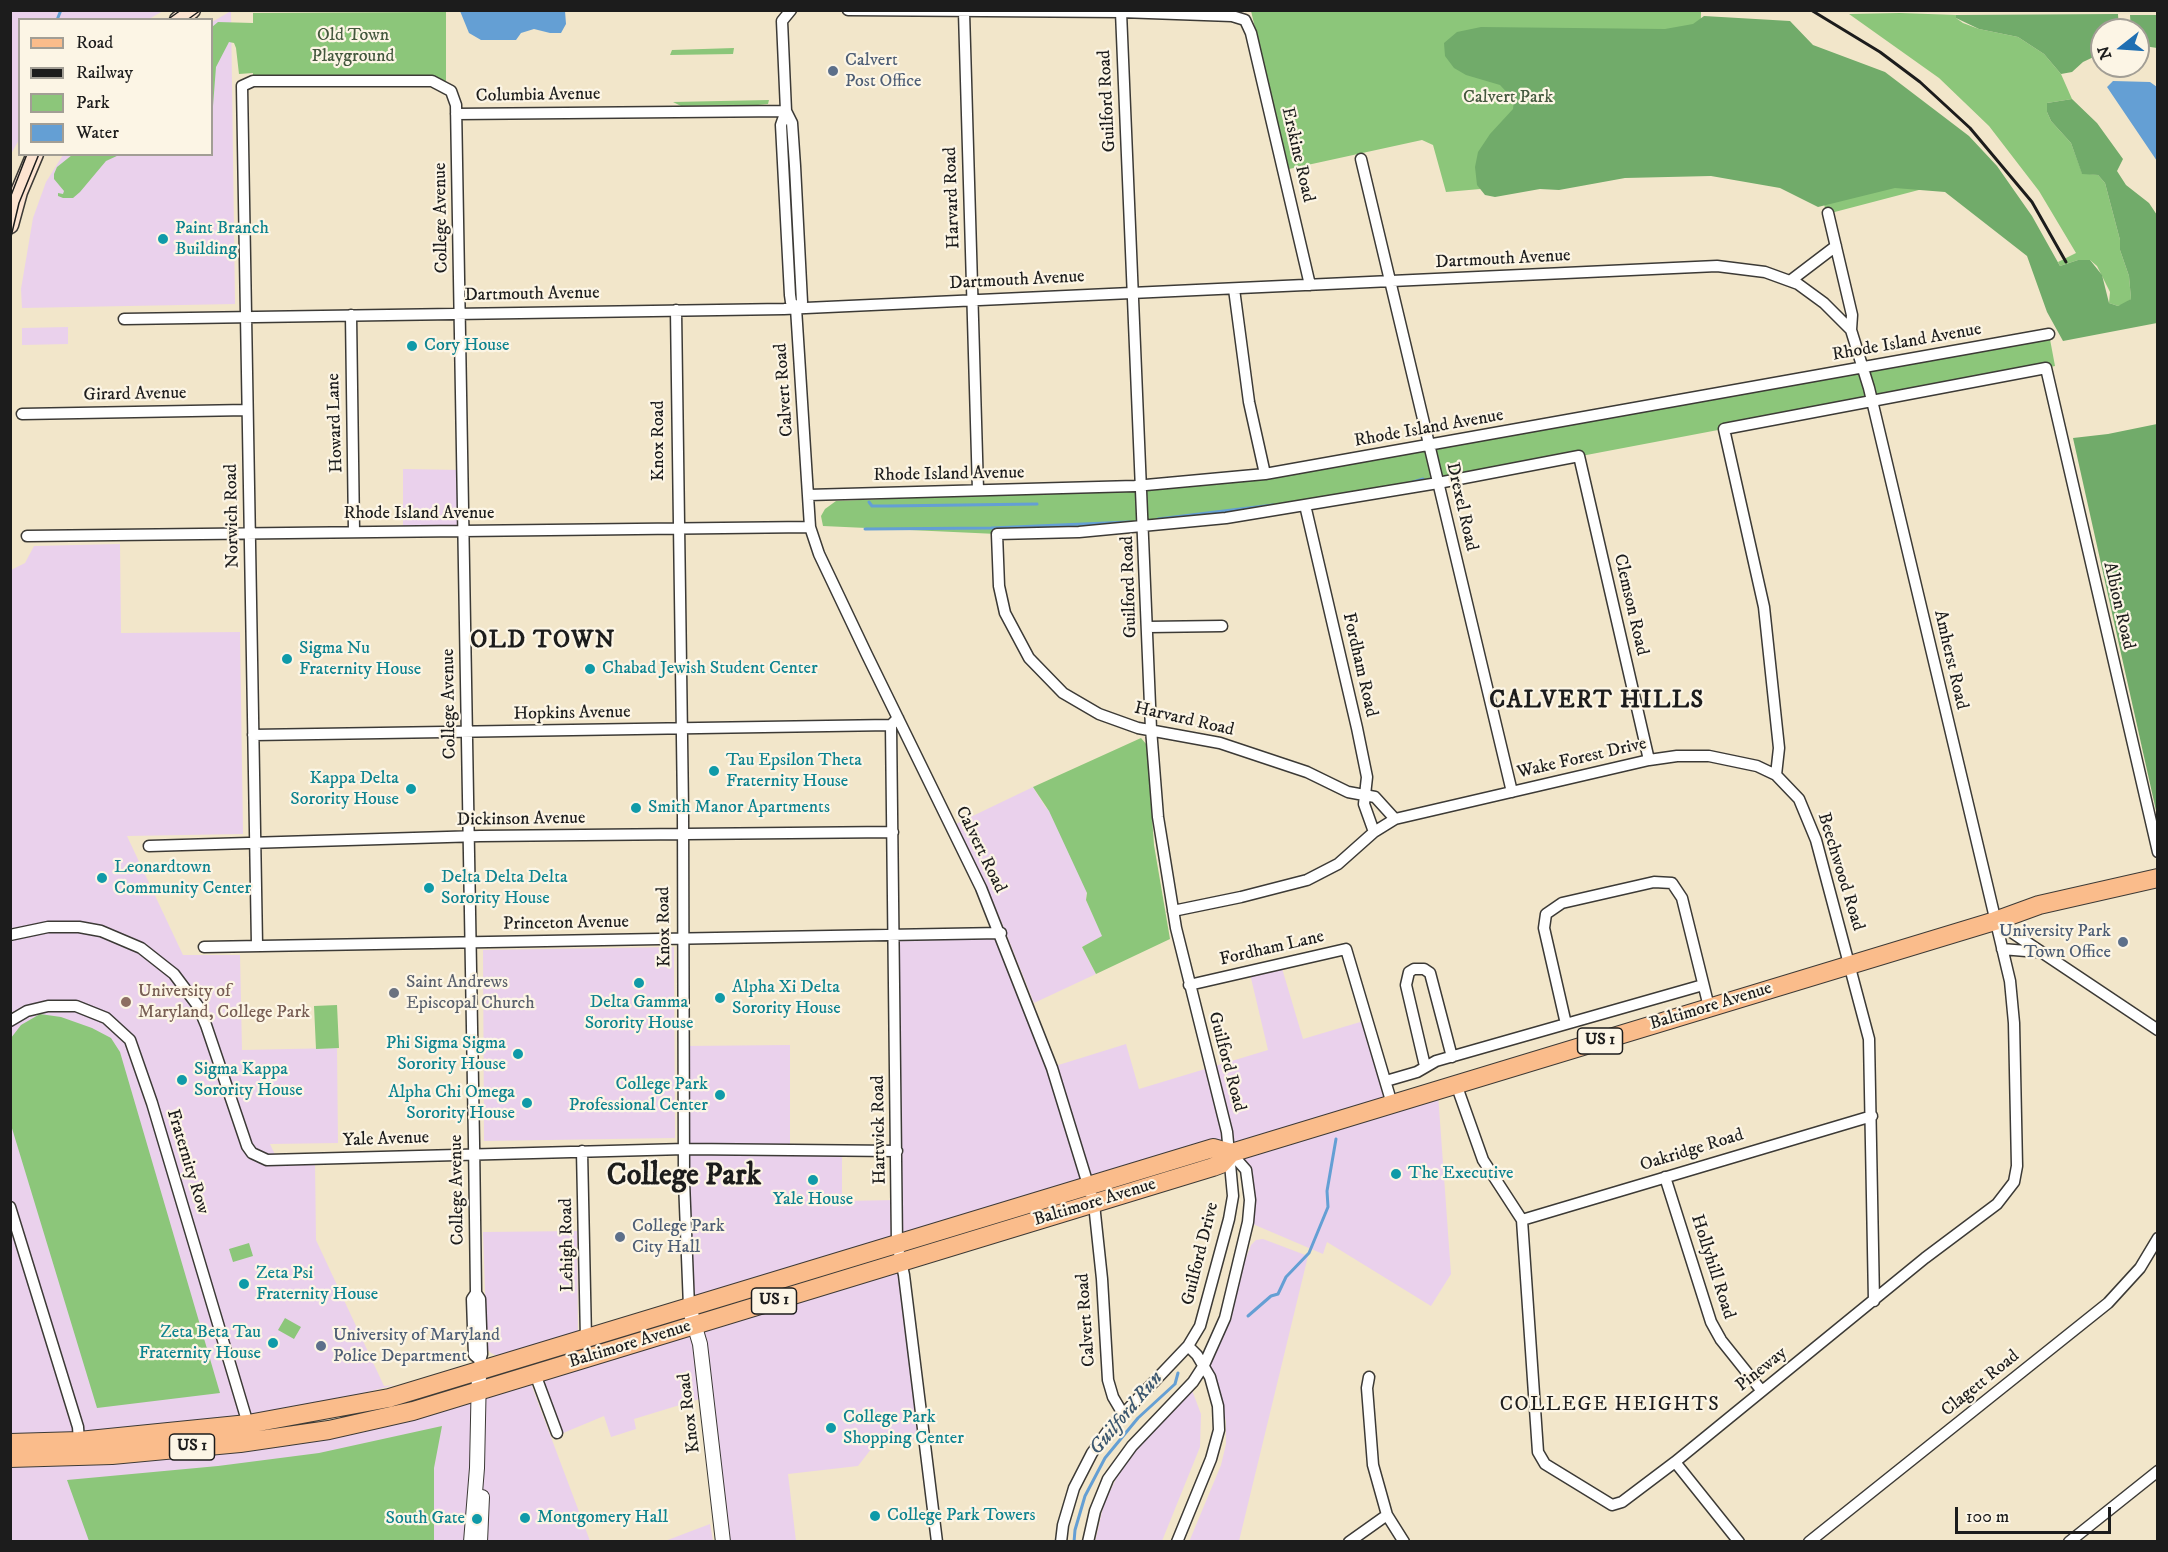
<!DOCTYPE html>
<html>
<head>
<meta charset="utf-8">
<style>
  body { margin:0 }
  #map { position:relative; width:2168px; height:1552px; overflow:hidden; background:#f2e6ca; font-family:"IM FELL DW Pica",serif }
  canvas { display:block }
  .frame { position:absolute; inset:0; border:12px solid #1c1c1c; pointer-events:none }
  .legend { position:absolute; left:18px; top:18px; width:195px; height:138px; box-sizing:border-box; background:#fcf5e5; border:2px solid #a29e95; margin:0; padding:8px 10px; list-style:none; font-size:18px; color:#1c1c1c }
  .legend li { display:flex; align-items:center; gap:12px; height:30px }
  .legend b { width:30px; border:2px solid #a29e95 }
  .north { position:absolute; left:2090px; top:18px; width:60px; height:60px; box-sizing:border-box; background:#fcf5e5; border:2px solid #a29e95; border-radius:50%; rotate:253deg; font-size:16px; font-weight:700; line-height:24px; text-align:center; color:#1c1c1c }
  .north::after { content:''; display:block; margin:auto; width:21px; height:27px; background:#1f6fb2; clip-path:polygon(50% 0,100% 100%,50% 72%,0 100%) }
  .scale { position:absolute; left:1955px; top:1507px; width:156px; height:27px; box-sizing:border-box; border:3px solid #1c1c1c; border-top:0; padding-left:8px; font-size:18px; line-height:21px; white-space:nowrap; color:#1c1c1c; -webkit-text-stroke:4px #fcf5e5; paint-order:stroke }
</style>
</head>
<body>
<div id="map">
<canvas width="2168" height="1552"></canvas>
<div class="frame"></div>
<ul class="legend">
<li><b style="height:8px;background:#fabc8b"></b>Road</li>
<li><b style="height:8px;background:#1c1c1c"></b>Railway</li>
<li><b style="height:16px;background:#8cc67a"></b>Park</li>
<li><b style="height:16px;background:#649fd4"></b>Water</li>
</ul>
<div class="north">N</div>
<div class="scale">100 m</div>
</div>
<script>
const c = document.querySelector('canvas').getContext('2d');
c.lineJoin = 'round';
function fill(path, color) { c.fillStyle = color; c.fill(path, 'evenodd'); }
const shape = rows => new Path2D(rows.map(r => 'M' + r).join(''));
function stroke(path, color, width, dash) { c.strokeStyle = color; c.lineWidth = width; c.lineCap = dash ? 'butt' : 'round'; c.setLineDash(dash || []); c.stroke(path); }
function write(font, color, halo, rows, align = 'center') {
  c.font = font + ' "IM FELL DW Pica",serif'; c.lineWidth = 4.5; c.setLineDash([]); c.textBaseline = 'middle'; c.strokeStyle = halo; c.fillStyle = color; for (const [text, x, y, turn = 0] of rows) {
    c.save(); c.translate(x, y); c.rotate((+turn || 0) * Math.PI / 180); c.textAlign = isNaN(turn) ? turn : align; if (halo) c.strokeText(text, 0, 0); c.fillText(text, 0, 0); c.restore();
  }
}
const built = shape([
  [11,10,163,10,163,11,149,19,20,20,19,140,11,154],
  [231,11,235,304,22,308,21,289,33,218,46,182,63,155,212,154,212,22],
  [68,327,68,344,22,345,22,328],
  [403,469,463,470,463,531,403,530],
  [120,544,121,633,240,632,243,834,127,836,183,955,240,955,242,1050,337,1048,338,1143,270,1144,279,1163,315,1163,316,1240,384,1386,395,1385,363,1393,363,1395,282,1412,135,1430,11,1435,11,570,25,563,34,546],
  [1033,787,1046,808,1067,808,1087,890,1086,900,1103,936,1082,947,1096,974,1034,1003,993,901,956,824],
  [1001,933,1052,1067,1126,1044,1139,1089,1268,1050,1250,974,1281,965,1303,1039,1367,1020,1392,1104,1438,1094,1451,1274,1431,1306,1327,1242,1323,1254,1248,1222,1247,1174,1224,1150,689,1307,684,1046,790,1045,790,1150,842,1151,842,1201,897,1200,893,935],
  [674,947,675,1138,484,1141,483,950],
  [577,1231,578,1336,504,1359,491,1353,487,1349,483,1232],
  [1263,1239,1308,1256,1239,1541,1189,1542,1221,1465,1226,1444,1226,1421,1205,1365,1251,1245,1256,1240],
  [902,1263,924,1438,875,1444,858,1466,788,1474,796,1541,723,1541,706,1397,634,1419,636,1429,611,1437,604,1416,556,1436,535,1374],
  [531,1384,590,1541,11,1542,11,1464,169,1454],
  [1190,1385,1201,1414,1200,1447,1162,1541,1095,1542,1104,1503,1122,1467],
  [710,1524,713,1541,665,1541]
]);
const green = shape([
  [1251,11,1701,11,1700,88,1934,186,1827,214,1817,182,1709,169,1446,192,1433,145,1422,140,1289,169],
  [446,12,446,87,440,84,253,81,253,73,239,74,236,48,234,43,229,42,216,67,212,119,212,27,218,22,253,23,253,13],
  [1900,13,1956,15,1956,18,1963,23,1979,29,2018,37,2044,54,2061,74,2072,99,2047,103,2047,112,2051,121,2071,143,2082,173,2098,175,2105,183,2120,240,2120,250,2129,276,2131,299,2125,304,2118,306,2109,303,2110,292,2097,266,2090,260,2078,260,2060,266,2058,262,2076,253,2039,191,1989,126,1939,78,1849,14],
  [734,48,733,54,670,55,672,50],
  [769,100,768,104,758,105,681,106,673,102],
  [72,155,72,154,119,155,106,161,80,192,73,198,63,198,58,196,58,193,63,194,64,191,54,179,54,174,57,167],
  [2049,334,2055,366,1439,483,1271,510,997,534,823,526,821,516,825,509,836,501,1180,487],
  [1141,738,1147,745,1154,845,1170,939,1096,974,1082,947,1102,936,1086,900,1087,893,1049,811,1033,787],
  [337,1005,339,1048,316,1049,314,1006],
  [40,1014,61,1017,92,1028,111,1038,120,1052,220,1393,97,1408,11,1125,11,1038,21,1025],
  [249,1243,253,1256,233,1262,229,1249],
  [285,1318,301,1327,294,1339,278,1330],
  [442,1426,434,1468,434,1541,89,1541,67,1480,218,1466,319,1453]
]);
const forest = shape([
  [2118,14,2119,30,2102,30,2102,53,2083,62,2072,72,2061,74,2044,54,2018,37,1979,29,1956,18,1956,15],
  [2130,15,2157,15,2157,48,2138,45,2138,30,2131,30],
  [1704,16,1790,21,1813,45,1885,72,1969,136,1997,166,2032,216,2060,266,2078,260,2090,260,2102,275,2109,303,2118,306,2131,299,2129,276,2120,250,2120,240,2105,183,2098,175,2082,174,2071,143,2051,121,2047,112,2047,103,2072,99,2097,123,2123,159,2117,171,2126,185,2149,203,2157,215,2157,323,2063,341,2047,312,2027,256,1945,192,1895,188,1818,207,1780,188,1711,176,1625,178,1559,190,1540,189,1495,197,1485,195,1477,185,1475,167,1478,152,1490,134,1513,109,1514,100,1500,85,1466,75,1454,68,1445,56,1444,43,1457,32,1481,27,1665,29,1693,24],
  [2157,424,2158,424,2157,815,2073,438,2108,434]
]);
const water = shape([
  [460,11,565,11,566,24,561,33,550,33,534,29,521,33,516,40,481,40,469,33],
  [2113,81,2150,82,2157,87,2157,161,2107,87]
]);
const stream = shape([
  [57,20,61,10],
  [1413,482,1423,479],
  [869,502,872,506,888,506,1037,504],
  [1158,519,1273,505],
  [865,529,991,528,1129,522],
  [1248,1316,1271,1296,1278,1294,1286,1277,1309,1253,1328,1207,1327,1191,1336,1139],
  [1074,1542,1075,1530,1085,1496,1105,1458,1138,1418,1175,1384,1178,1373]
]);
const minor = shape([
  [791,10,782,21,786,111,781,125,790,295,791,302,796,308,810,527,819,554,867,655,981,888,1052,1068,1094,1204,1102,1279,1108,1380,1113,1397,1123,1414],
  [848,10,1121,12,1232,16,1245,20,1251,33,1310,285],
  [964,12,978,490],
  [786,111,792,123,795,166,802,302,796,308],
  [456,114,786,111],
  [1361,159,1512,792],
  [1828,213,1852,315,1851,330],
  [1790,281,1836,246],
  [1234,289,1249,402,1265,474],
  [676,310,683,809,684,1181,689,1307],
  [351,315,354,531],
  [124,319,784,309,1717,266,1765,272,1798,284,1824,303,1851,330,1869,388,2010,981,2014,1023,2017,1166,2014,1182,1997,1204,1925,1258,1675,1462,1622,1502,1612,1505,1545,1464,1538,1452,1522,1220,1483,1160,1456,1084],
  [22,414,247,410],
  [808,495,1135,486,1265,474,2049,334],
  [1305,505,1357,728,1367,777,1364,804,1374,832],
  [27,536,810,527],
  [1148,627,1222,626],
  [898,718,891,725,897,1244,904,1275,937,1542],
  [253,735,891,725],
  [1395,819,1375,797,1348,792,1307,772,1220,743,1138,728,1099,714,1063,693,1029,658,1005,613,999,586,997,534,1079,532,1226,518,1438,483,1579,456,1649,760],
  [149,846,480,836,893,832],
  [1173,911,1241,897,1307,880,1338,864,1374,832,1395,819,1649,760,1677,756,1709,756,1757,766,1776,775],
  [1995,921,2158,1030],
  [10,935,48,927,79,927,101,931,141,948,174,974,198,1006,206,1025,247,1146,252,1153,267,1160,685,1149,897,1151],
  [257,945,242,86,253,81,432,81,451,91,456,105,474,1142,476,1293,472,1299,473,1328,474,1355,480,1360],
  [204,947,1001,933],
  [2002,949,2038,952],
  [1189,985,1346,949,1392,1104],
  [10,1021,27,1011,48,1006,76,1006,106,1018,130,1040,152,1103,248,1424],
  [1566,1024,1544,928,1546,914,1562,903,1654,882,1672,883,1682,898,1709,1007],
  [1425,1066,1406,985,1409,972,1414,969,1424,969,1430,973,1452,1057],
  [1386,1081,1417,1072,1436,1061,1703,985],
  [582,1151,586,1339],
  [1665,1177,1711,1322,1721,1340,1761,1390],
  [10,1207,78,1427,79,1441],
  [1522,1220,1872,1116],
  [476,1293,480,1299,482,1354,479,1365],
  [1874,1301,1869,1039,1816,840,1799,799,1776,775,1779,748,1764,607,1724,429,2046,368,2158,852],
  [535,1374,557,1433],
  [1369,1377,1367,1388,1373,1465,1387,1515,1404,1542],
  [1675,1462,1739,1542],
  [1061,1542,1063,1525,1074,1488,1092,1453,1110,1428,1188,1346,1200,1326,1229,1219,1233,1196,1227,1132,1176,928,1158,817,1151,729,1121,12],
  [1088,1542,1095,1511,1108,1479,1132,1446,1193,1382,1204,1365,1225,1318,1248,1222,1250,1200,1246,1170,1231,1153],
  [1177,1542,1211,1459,1219,1430,1218,1406,1210,1377,1197,1355,1188,1346],
  [1349,1542,1387,1515],
  [1809,1542,2108,1303,2140,1268,2158,1238],
  [2069,1542,2158,1471]
]);
const tertiary = shape([
  [689,1307,700,1344,723,1542],
  [471,1542,477,1468,479,1372],
  [480,1542,482,1497]
]);
const secondary = shape([
  [178,20,192,10],
  [10,225,19,192,35,154]
]);
const primary = shape([
  [10,1443,79,1441,248,1424,389,1398,1213,1148,1231,1153],
  [10,1458,112,1455,240,1443,329,1430,413,1411,1213,1167,1221,1164,1231,1153,1995,921,2039,905,2158,878]
]);
const tram = shape([
  [167,20,181,10],
  [187,20,201,10],
  [10,198,27,154],
  [10,241,19,203,39,154]
]);
const rail = shape([
  [1811,10,1880,52,1920,82,1970,128,2032,202,2066,262]
]);
const markers = [
  [833,71,6,"#5c6f8a"],
  [163,239,6,"#0f9aa8"],
  [412,346,6,"#0f9aa8"],
  [287,659,6,"#0f9aa8"],
  [590,669,6,"#0f9aa8"],
  [714,771,6,"#0f9aa8"],
  [411,789,6,"#0f9aa8"],
  [636,808,6,"#0f9aa8"],
  [102,878,6,"#0f9aa8"],
  [429,888,6,"#0f9aa8"],
  [2123,942,6,"#5c6f8a"],
  [639,983,6,"#0f9aa8"],
  [394,993,6,"#6b7280"],
  [720,998,6,"#0f9aa8"],
  [126,1002,6,"#8d6e63"],
  [518,1054,6,"#0f9aa8"],
  [182,1080,6,"#0f9aa8"],
  [720,1095,6,"#0f9aa8"],
  [527,1103,6,"#0f9aa8"],
  [1396,1174,6,"#0f9aa8"],
  [813,1180,6,"#0f9aa8"],
  [620,1237,6,"#5c6f8a"],
  [244,1284,6,"#0f9aa8"],
  [273,1343,6,"#0f9aa8"],
  [321,1346,6,"#5c6f8a"],
  [831,1428,6,"#0f9aa8"],
  [875,1516,6,"#0f9aa8"],
  [525,1518,6,"#0f9aa8"],
  [477,1519,6,"#0f9aa8"]
];
const shields = [
  [1600,1041,45],
  [774,1301,45],
  [192,1447,45]
];
const shieldNames = [
  ["US 1",1600,1041],
  ["US 1",774,1301],
  ["US 1",192,1447]
];
const parkNames = [
  ["Old Town",353,36],
  ["Playground",353,57],
  ["Calvert Park",1508,98]
];
const serviceNames = [
  ["Calvert",845,61],
  ["Post Office",845,82],
  ["University Park",2111,932,"right"],
  ["Town Office",2111,953,"right"],
  ["College Park",632,1227],
  ["City Hall",632,1248],
  ["University of Maryland",333,1336],
  ["Police Department",333,1357]
];
const streetNames = [
  ["Columbia Avenue",538,96,-1],
  ["Guilford Road",1108,101,-93],
  ["Erskine Road",1297,155,77],
  ["Harvard Road",953,198,-92],
  ["College Avenue",442,218,-91],
  ["Dartmouth Avenue",1503,260,-3],
  ["Dartmouth Avenue",1017,281,-3],
  ["Dartmouth Avenue",532,295,-1],
  ["Rhode Island Avenue",1907,343,-10],
  ["Calvert Road",785,390,-94],
  ["Girard Avenue",135,395,-1],
  ["Howard Lane",336,423,-92],
  ["Rhode Island Avenue",1429,429,-10],
  ["Knox Road",659,441,-90],
  ["Rhode Island Avenue",949,475,-1],
  ["Drexel Road",1461,507,77],
  ["Rhode Island Avenue",419,514],
  ["Norwich Road",233,516,-91],
  ["Guilford Road",1130,587,-92],
  ["Clemson Road",1630,605,77],
  ["Albion Road",2118,606,77],
  ["Amherst Road",1950,660,77],
  ["Fordham Road",1359,665,77],
  ["College Avenue",450,704,-91],
  ["Hopkins Avenue",572,714,-1],
  ["Harvard Road",1184,720,13],
  ["Wake Forest Drive",1582,759,-13],
  ["Dickinson Avenue",521,820,-1],
  ["Calvert Road",980,850,64],
  ["Beechwood Road",1840,872,73],
  ["Princeton Avenue",566,924,-1],
  ["Knox Road",665,927,-91],
  ["Fordham Lane",1272,949,-13],
  ["Baltimore Avenue",1711,1007,-17],
  ["Guilford Road",1226,1062,75],
  ["Hartwick Road",880,1130,-91],
  ["Yale Avenue",386,1140,-2],
  ["Oakridge Road",1692,1151,-17],
  ["Fraternity Row",187,1162,73],
  ["College Avenue",458,1190,-91],
  ["Baltimore Avenue",1095,1203,-17],
  ["Lehigh Road",568,1245,-91],
  ["Guilford Drive",1201,1254,-76],
  ["Hollyhill Road",1712,1267,72],
  ["Calvert Road",1087,1320,-94],
  ["Baltimore Avenue",630,1345,-17],
  ["Pineway",1762,1370,-39],
  ["Clagett Road",1981,1384,-39],
  ["Knox Road",690,1413,-97]
];
const cultureNames = [
  ["Paint Branch",175,229],
  ["Building",175,250],
  ["Cory House",424,346],
  ["Sigma Nu",299,649],
  ["Fraternity House",299,670],
  ["Chabad Jewish Student Center",602,669],
  ["Tau Epsilon Theta",726,761],
  ["Fraternity House",726,782],
  ["Kappa Delta",399,779,"right"],
  ["Sorority House",399,800,"right"],
  ["Smith Manor Apartments",648,808],
  ["Leonardtown",114,868],
  ["Community Center",114,889],
  ["Delta Delta Delta",441,878],
  ["Sorority House",441,899],
  ["Alpha Xi Delta",732,988],
  ["Sorority House",732,1009],
  ["Delta Gamma",639,1003,"center"],
  ["Sorority House",639,1024,"center"],
  ["Phi Sigma Sigma",506,1044,"right"],
  ["Sorority House",506,1065,"right"],
  ["Sigma Kappa",194,1070],
  ["Sorority House",194,1091],
  ["College Park",708,1085,"right"],
  ["Professional Center",708,1106,"right"],
  ["Alpha Chi Omega",515,1093,"right"],
  ["Sorority House",515,1114,"right"],
  ["The Executive",1408,1174],
  ["Yale House",813,1200,"center"],
  ["Zeta Psi",256,1274],
  ["Fraternity House",256,1295],
  ["Zeta Beta Tau",261,1333,"right"],
  ["Fraternity House",261,1354,"right"],
  ["College Park",843,1418],
  ["Shopping Center",843,1439],
  ["College Park Towers",887,1516],
  ["Montgomery Hall",537,1518],
  ["South Gate",465,1519,"right"]
];
const worshipNames = [
  ["Saint Andrews",406,983],
  ["Episcopal Church",406,1004]
];
const educationNames = [
  ["University of",138,992],
  ["Maryland, College Park",138,1013]
];
const neighbourhoodNames = [
  ["COLLEGE HEIGHTS",1610,1406]
];
const waterNames = [
  ["Guilford Run",1127,1414,-50]
];
const districtNames = [
  ["OLD TOWN",543,642],
  ["CALVERT HILLS",1597,702]
];
const townNames = [
  ["College Park",684,1178]
];
fill(built, '#ead1ec');
fill(green, '#8cc67a');
fill(forest, '#71ab6a');
fill(water, '#649fd4');
stroke(stream, '#649fd4', 3);
stroke(minor, '#3c3a36', 13);
stroke(tertiary, '#3c3a36', 16);
stroke(secondary, '#3c3a36', 19);
stroke(primary, '#3c3a36', 20);
stroke(minor, '#fff', 10);
stroke(tertiary, '#fff', 14);
stroke(secondary, '#fde4d1', 16);
stroke(primary, '#fabc8b', 18);
stroke(tram, '#1c1c1c', 1.5);
stroke(rail, '#1c1c1c', 3);
for (const [x, y, r, color] of markers) { const dot = new Path2D(); dot.arc(x, y, r, 0, 2 * Math.PI); c.fillStyle = color; c.fill(dot); stroke(dot, '#fcf5e5', 2); }
for (const [x, y, w] of shields) { const box = new Path2D(); box.roundRect(x - w / 2, y - 13, w, 26, 4.5); c.fillStyle = '#fcf5e5'; c.fill(box); stroke(box, '#1c1c1c', 1.5); }
write('bold 16px', '#1c1c1c', null, shieldNames);
write('18px', '#43583d', '#fcf5e5', parkNames);
write('18px', '#4e5e75', '#fcf5e5', serviceNames, 'left');
write('18px', '#1c1c1c', '#fcf5e5', streetNames);
write('18px', '#0d838f', '#fcf5e5', cultureNames, 'left');
write('18px', '#5b616d', '#fcf5e5', worshipNames, 'left');
write('18px', '#785e54', '#fcf5e5', educationNames, 'left');
c.letterSpacing = '1.5px';
write('20px', '#1c1c1c', '#fcf5e5', neighbourhoodNames);
c.letterSpacing = '0px';
write('italic 20px', '#3c576f', '#fcf5e5', waterNames);
c.letterSpacing = '1.5px';
write('bold 24px', '#1c1c1c', '#fcf5e5', districtNames);
c.letterSpacing = '0px';
write('bold 30px', '#1c1c1c', '#fcf5e5', townNames);
</script>
</body>
</html>
